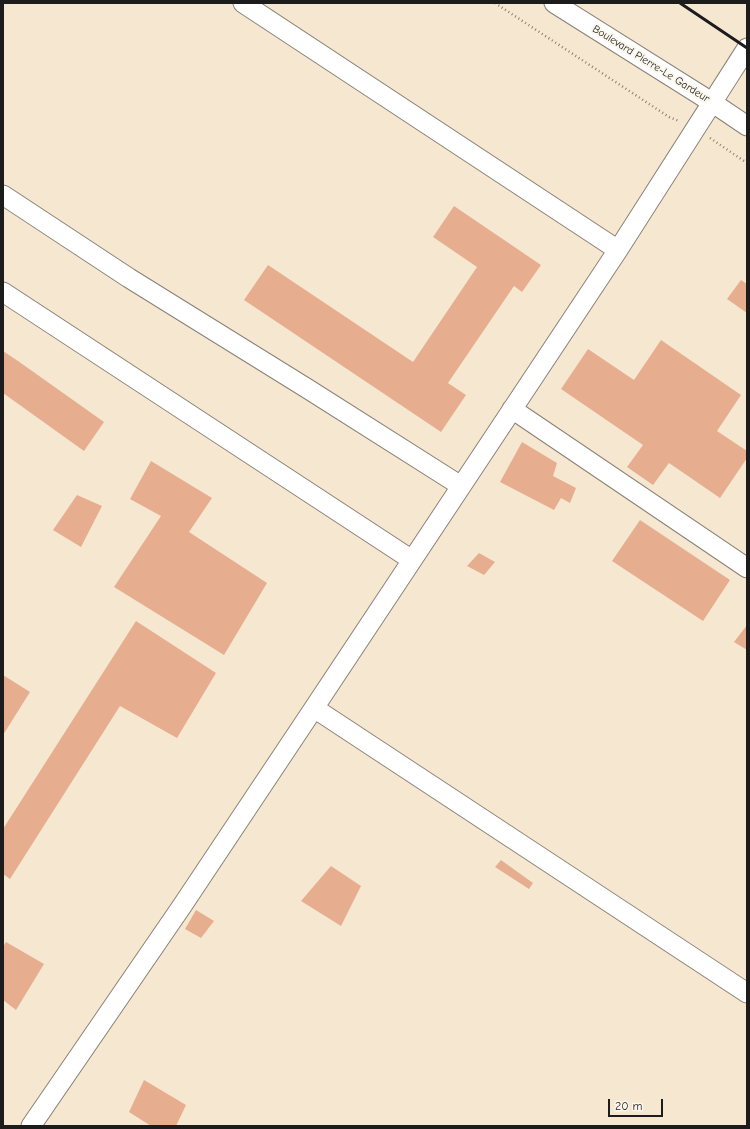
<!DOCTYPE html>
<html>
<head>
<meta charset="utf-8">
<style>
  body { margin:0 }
  #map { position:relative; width:750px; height:1129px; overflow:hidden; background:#f6e7d1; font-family:"Comic Neue",sans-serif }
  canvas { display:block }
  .frame { position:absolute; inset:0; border:4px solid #1c1c1c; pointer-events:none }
  .scale { position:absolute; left:608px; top:1099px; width:55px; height:18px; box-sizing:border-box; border:2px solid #1c1c1c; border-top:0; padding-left:5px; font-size:12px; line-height:14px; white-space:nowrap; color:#1c1c1c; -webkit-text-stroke:3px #fbf7ec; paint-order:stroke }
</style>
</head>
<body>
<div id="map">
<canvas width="750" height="1129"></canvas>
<div class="frame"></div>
<div class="scale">20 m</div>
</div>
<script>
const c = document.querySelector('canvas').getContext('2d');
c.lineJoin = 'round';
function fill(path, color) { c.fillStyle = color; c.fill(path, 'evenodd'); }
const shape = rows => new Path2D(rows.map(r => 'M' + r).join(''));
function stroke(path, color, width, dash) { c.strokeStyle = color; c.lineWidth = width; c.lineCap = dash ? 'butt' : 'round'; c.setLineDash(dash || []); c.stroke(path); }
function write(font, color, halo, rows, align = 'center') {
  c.font = font + ' "Comic Neue",sans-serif'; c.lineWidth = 4; c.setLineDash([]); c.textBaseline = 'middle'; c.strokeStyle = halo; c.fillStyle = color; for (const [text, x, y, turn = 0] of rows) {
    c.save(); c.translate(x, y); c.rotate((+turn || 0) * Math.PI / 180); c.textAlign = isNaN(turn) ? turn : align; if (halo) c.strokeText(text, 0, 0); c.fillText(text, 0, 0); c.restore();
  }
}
const building = shape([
  [454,206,541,265,522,292,514,286,448,383,466,395,441,432,244,300,268,265,413,362,477,267,433,237],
  [741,280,747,284,747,313,727,299],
  [661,340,741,395,717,431,747,451,747,458,720,498,669,463,653,485,627,467,643,445,561,389,588,349,634,380],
  [3,351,18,361,104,422,84,451,3,393],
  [522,442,557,463,553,476,576,488,570,503,561,498,554,510,500,482],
  [151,461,212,498,189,532,267,583,224,655,114,587,161,516,130,499],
  [77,495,102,506,81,547,53,530],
  [640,520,730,580,703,621,612,561],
  [479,553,495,562,484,575,467,566],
  [136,621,216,673,177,738,120,706,10,879,3,874,3,829],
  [747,625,747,650,734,642],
  [3,675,30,692,3,735],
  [501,860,533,883,529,889,495,867],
  [331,866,361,886,341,926,301,901],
  [196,910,214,921,201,938,185,929],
  [6,942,44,964,16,1010,3,1000,3,947],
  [144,1080,186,1105,176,1126,151,1126,129,1112]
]);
const path = shape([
  [495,3,669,117,679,121],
  [710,138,747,163]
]);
const minor = shape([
  [243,3,618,250],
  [554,3,713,103,747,126],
  [3,195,129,278,308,389,461,486],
  [3,292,412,560],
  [512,409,747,568],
  [314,708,747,993],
  [31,1126,182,906,314,708,618,250,747,48]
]);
const rail = shape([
  [680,3,747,48]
]);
const streetNames = [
  ["Boulevard Pierre-Le Gardeur",651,64,32]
];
fill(building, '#e6ae8f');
stroke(minor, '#898276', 21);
stroke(path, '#898276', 2.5, [1, 3]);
stroke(minor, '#fff', 19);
stroke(rail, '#1c1c1c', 3);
write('11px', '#1c1c1c', '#fbf7ec', streetNames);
</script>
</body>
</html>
